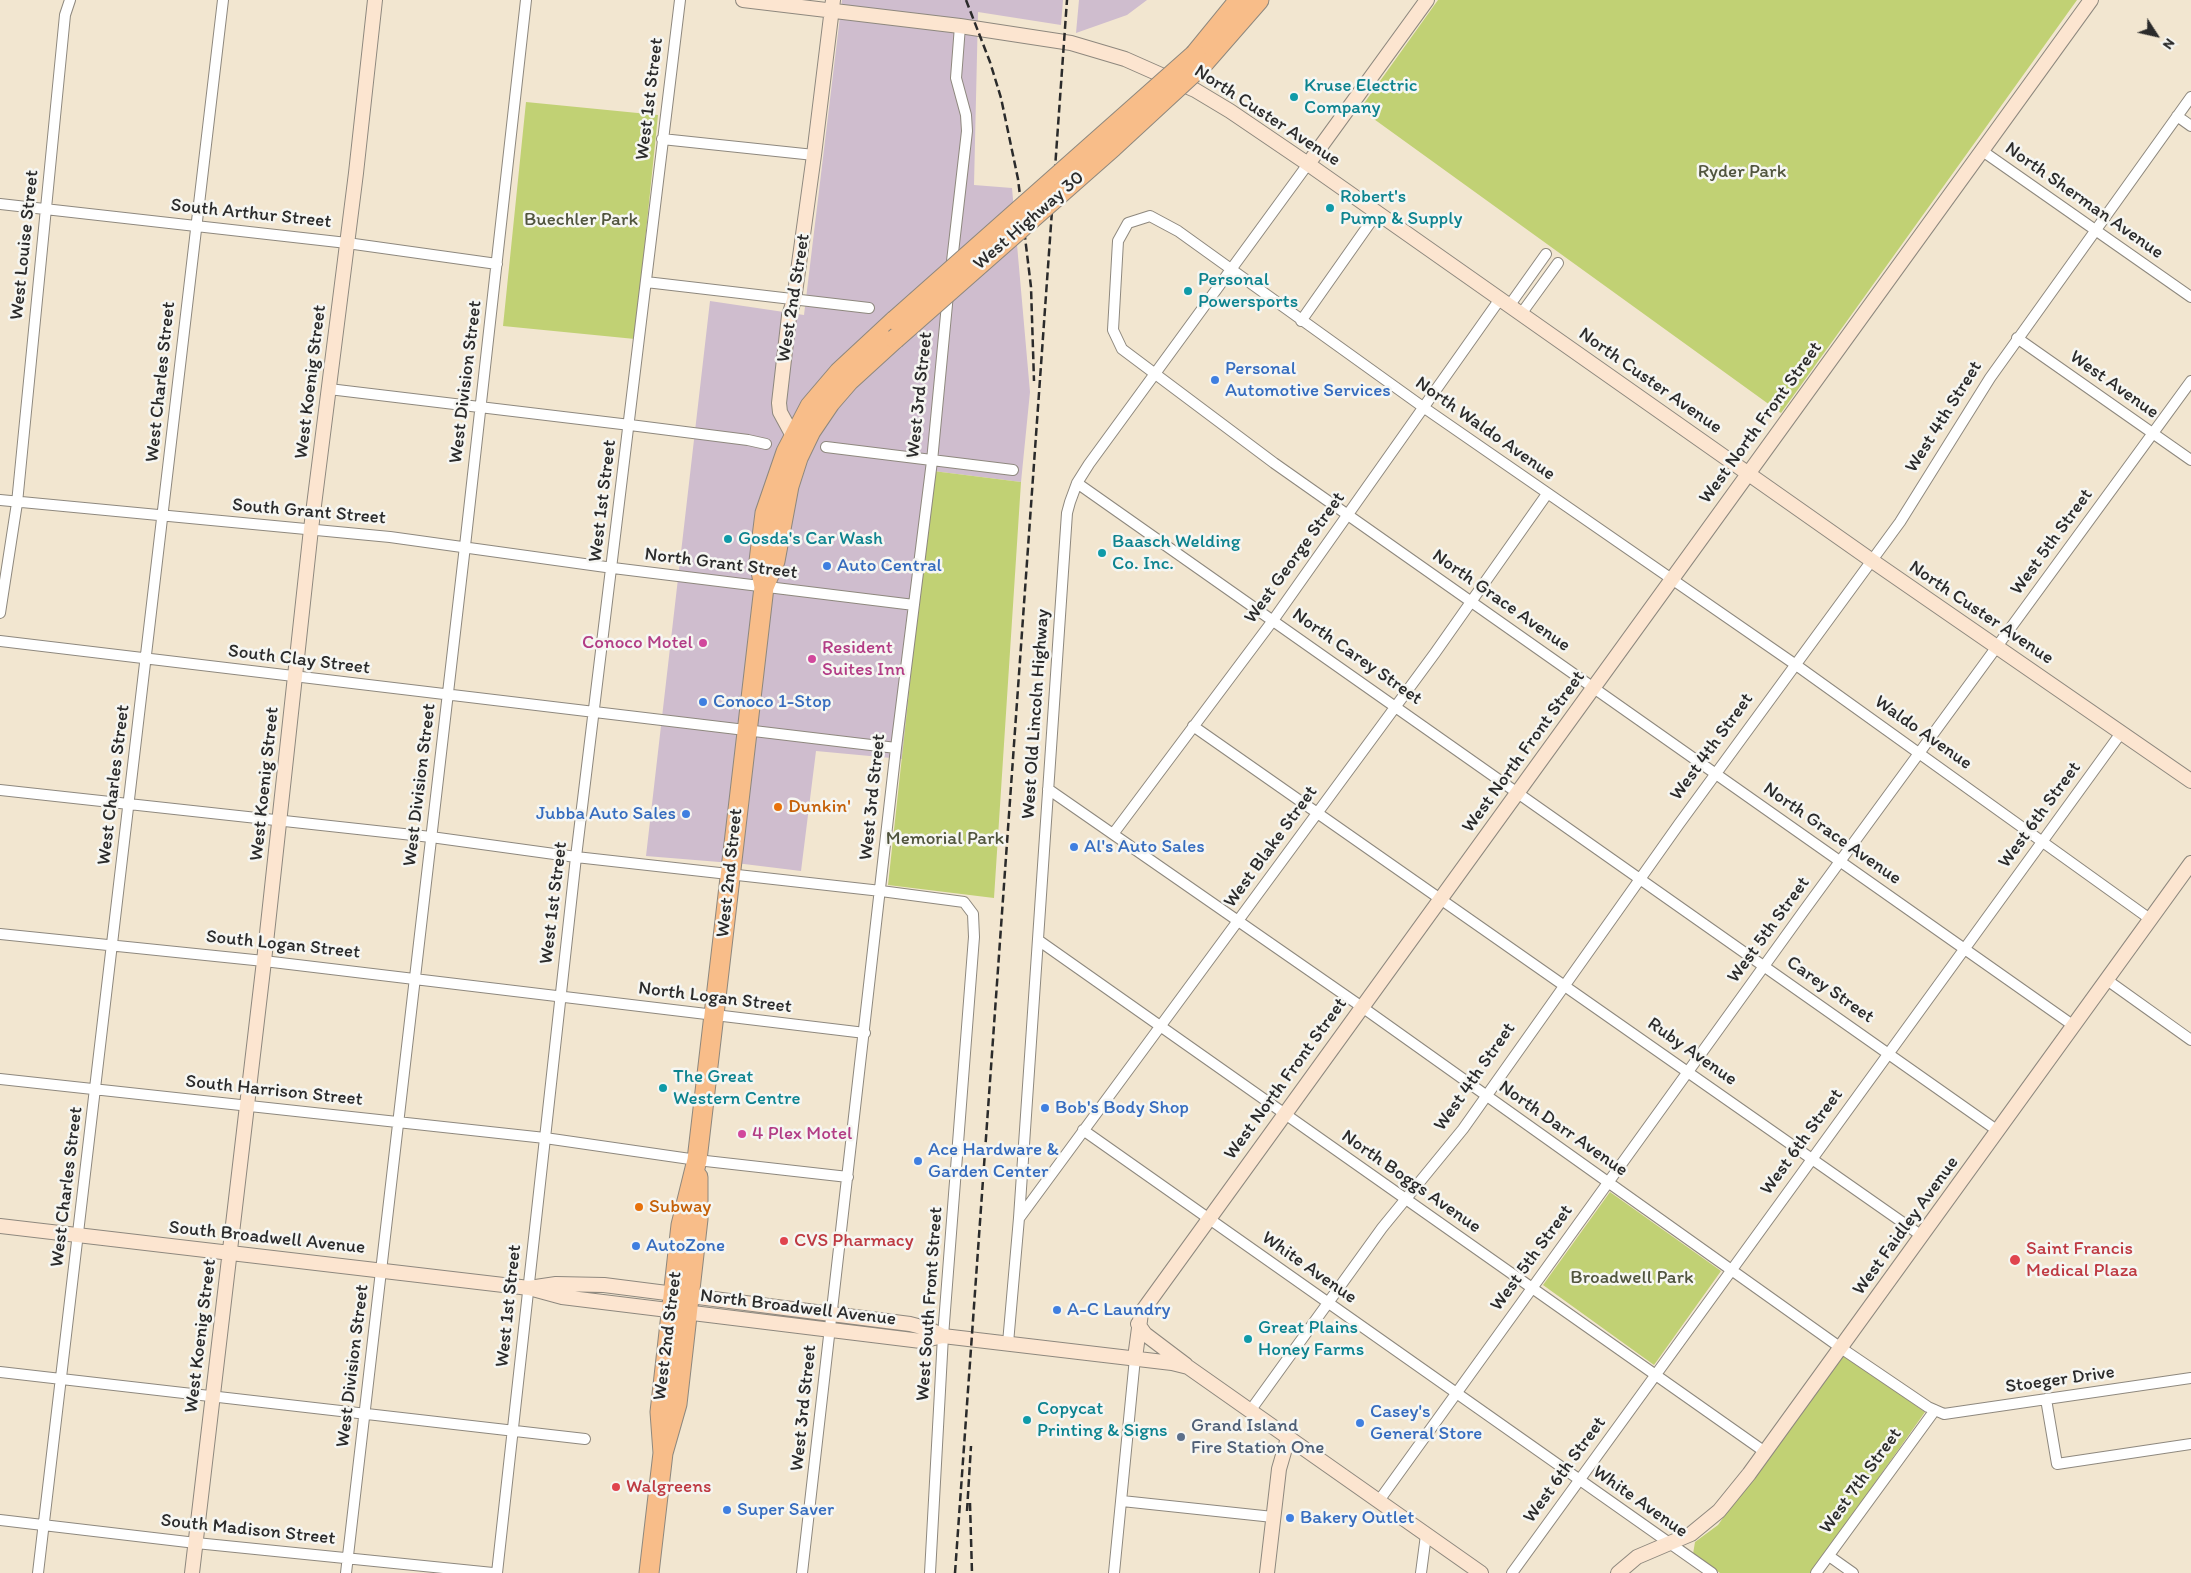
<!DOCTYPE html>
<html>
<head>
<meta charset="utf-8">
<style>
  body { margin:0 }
  #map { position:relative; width:2191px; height:1573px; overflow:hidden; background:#f2e6d0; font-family:Itim,sans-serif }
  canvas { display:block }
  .north { position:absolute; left:2131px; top:10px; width:50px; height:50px; -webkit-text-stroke:4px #f6f6f2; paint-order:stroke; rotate:125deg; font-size:14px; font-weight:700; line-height:20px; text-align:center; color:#2b2b2b }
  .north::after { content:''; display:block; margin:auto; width:18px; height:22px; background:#2b2b2b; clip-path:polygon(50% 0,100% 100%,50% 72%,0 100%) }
</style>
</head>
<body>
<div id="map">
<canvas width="2191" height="1573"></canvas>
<div class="north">N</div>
</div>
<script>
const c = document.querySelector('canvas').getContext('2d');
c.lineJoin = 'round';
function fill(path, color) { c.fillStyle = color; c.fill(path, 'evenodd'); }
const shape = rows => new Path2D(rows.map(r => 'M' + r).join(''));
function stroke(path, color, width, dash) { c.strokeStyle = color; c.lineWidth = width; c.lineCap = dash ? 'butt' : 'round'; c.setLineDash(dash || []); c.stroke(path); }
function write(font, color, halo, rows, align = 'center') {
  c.font = font + ' Itim,sans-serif'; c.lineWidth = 5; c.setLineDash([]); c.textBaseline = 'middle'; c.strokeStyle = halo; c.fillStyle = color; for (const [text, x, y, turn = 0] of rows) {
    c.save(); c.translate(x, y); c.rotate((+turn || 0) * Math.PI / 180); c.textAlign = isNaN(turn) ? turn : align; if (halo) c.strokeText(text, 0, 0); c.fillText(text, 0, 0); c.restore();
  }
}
const industrial = shape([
  [842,0,1063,0,1061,25,978,12,974,185,1012,188,1030,392,1021,482,933,471,902,759,816,751,801,871,744,864,646,856,710,301,804,315],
  [1079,0,1147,0,1127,15,1076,33]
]);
const green = shape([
  [1438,0,2077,0,1781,413,1360,109],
  [526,102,658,115,635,339,503,326],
  [933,471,1021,482,994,898,888,885],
  [1610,1192,1721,1271,1654,1365,1543,1285],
  [1841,1352,1925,1412,1811,1573,1720,1573,1693,1554,1695,1542,1718,1525]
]);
const street = shape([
  [2177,116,2191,126],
  [662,139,814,155],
  [1981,150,2191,297],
  [0,204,347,243,497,264],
  [951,270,967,131,966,115,956,78,960,26],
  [646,282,869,308],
  [1509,306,1546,254],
  [1521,314,1558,263],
  [1301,321,1377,213],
  [2017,338,2191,460],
  [329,389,630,425,748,440,766,444],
  [826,447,1013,470],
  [1077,483,1998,1131],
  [0,500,390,537,613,568,914,605],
  [0,613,17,503,65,15,70,0],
  [0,641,896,748],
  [1193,726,1922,1236],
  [1048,789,1362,1007,1841,1348,1928,1407,1944,1414,2191,1378],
  [0,790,431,837,576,857,881,891,964,902,973,914,974,937,943,1336,930,1573],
  [1113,834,1274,619,1500,299],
  [0,934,264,961,865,1033],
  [1038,940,1765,1452],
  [2107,980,2191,1040],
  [2074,1026,1274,463,1122,349,1113,330,1118,241,1128,223,1150,216,1178,231,1423,407,1796,665,2150,919],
  [0,1079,545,1138,697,1160,848,1177],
  [1083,1130,1712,1573],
  [1020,1217,1435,653,1547,494],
  [1008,1343,1019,1218,1067,513,1070,502,1077,483,1089,464,1308,164],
  [0,1372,585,1439],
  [2046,1399,2057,1464,2191,1444],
  [1250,1411,1382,1228,1463,1129,1679,824,1900,522,1990,378,2191,97],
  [1122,1501,1273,1517],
  [1378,1502,1803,912,2191,381],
  [0,1520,196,1543,493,1573],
  [1829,1556,1853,1573],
  [38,1573,223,0],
  [346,1573,465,546,526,0],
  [497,1573,576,857,680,0],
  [802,1573,896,748,932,461,948,294],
  [1114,1573,1135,1358],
  [1421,1573,1426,1535],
  [1512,1573,2121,733],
  [1816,1573,1935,1410]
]);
const secondary = shape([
  [743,0,960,26,1071,43,1125,59,1195,90,1230,111,1308,164,1871,560,2191,781],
  [1308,164,1427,0],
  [793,436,780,412,779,403,789,316,794,300,814,155,833,0],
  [0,1226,529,1288,562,1297,921,1341,943,1336],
  [529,1288,556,1284,604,1285,910,1324,929,1329,943,1336,1172,1363,1188,1367,1481,1573],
  [1138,1324,1145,1334,1186,1365],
  [1135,1358,1141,1313,2091,0],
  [192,1573,264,961,311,529,356,173,375,0],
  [1267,1573,1279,1469,1288,1438],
  [1618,1573,1637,1557,1691,1534,1719,1511,1749,1474,2191,863]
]);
const highway = shape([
  [1195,54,1239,0],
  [1204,63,1259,0],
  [764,587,775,561,789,486,798,458,811,431,830,403,849,381,895,339],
  [663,1453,660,1412,681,1225,697,1160,764,587,759,561,765,513,786,452,810,406,839,372,895,320],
  [649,1573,663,1453,677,1404,698,1219,698,1177]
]);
const rail = shape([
  [966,0,990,62,1001,98,1018,179,1031,287,1034,381],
  [970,1503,972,1573],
  [967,1511,971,1446],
  [955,1573,1067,0]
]);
const highwayBridge = shape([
  [895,320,1195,54],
  [895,339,1113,147,1204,63]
]);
const markers = [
  [1294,97,5,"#0f9aa8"],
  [1330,208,5,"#0f9aa8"],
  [1188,291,5,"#0f9aa8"],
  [1215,380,5,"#3f7fe0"],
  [728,539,5,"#0f9aa8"],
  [1102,553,5,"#0f9aa8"],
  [827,566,5,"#3f7fe0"],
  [703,643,5,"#d1479c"],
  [812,659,5,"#d1479c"],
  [703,702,5,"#3f7fe0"],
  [778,807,5,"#e8710a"],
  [686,814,5,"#3f7fe0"],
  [1074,847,5,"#3f7fe0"],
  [663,1088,5,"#0f9aa8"],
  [1045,1108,5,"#3f7fe0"],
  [742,1134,5,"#d1479c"],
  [918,1161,5,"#3f7fe0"],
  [639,1207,5,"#e8710a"],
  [784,1241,5,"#e0444e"],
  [636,1246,5,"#3f7fe0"],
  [2015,1260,6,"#e0444e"],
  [1057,1310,5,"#3f7fe0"],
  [1248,1339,5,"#0f9aa8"],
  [1027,1420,5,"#0f9aa8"],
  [1360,1423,5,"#3f7fe0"],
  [1181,1437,5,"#5c6f8a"],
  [616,1487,5,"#e0444e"],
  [727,1510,5,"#3f7fe0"],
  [1290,1518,5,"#3f7fe0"]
];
const cultureNames = [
  ["Kruse Electric",1304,86],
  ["Company",1304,108],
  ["Robert's",1340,197],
  ["Pump & Supply",1340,219],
  ["Personal",1198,280],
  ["Powersports",1198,302],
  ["Gosda's Car Wash",738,539],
  ["Baasch Welding",1112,542],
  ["Co. Inc.",1112,564],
  ["The Great",673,1077],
  ["Western Centre",673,1099],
  ["Great Plains",1258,1328],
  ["Honey Farms",1258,1350],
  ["Copycat",1037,1409],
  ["Printing & Signs",1037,1431]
];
const streetNames = [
  ["West 1st Street",650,99,-83],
  ["North Custer Avenue",1267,116,33],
  ["North Sherman Avenue",2084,201,35],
  ["South Arthur Street",251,214,6],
  ["West Highway 30",1029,221,-41],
  ["West Louise Street",25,245,-84],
  ["West 2nd Street",794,298,-81],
  ["North Custer Avenue",1650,381,35],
  ["West Charles Street",161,382,-84],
  ["West Koenig Street",311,382,-83],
  ["West Division Street",466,382,-83],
  ["West Avenue",2114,385,35],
  ["West 3rd Street",920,395,-84],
  ["West 4th Street",1944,417,-58],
  ["West North Front Street",1761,423,-54],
  ["North Waldo Avenue",1485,429,35],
  ["West 1st Street",603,501,-83],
  ["South Grant Street",309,512,5],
  ["West 5th Street",2052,542,-54],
  ["West George Street",1295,558,-54],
  ["North Grant Street",721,564,7],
  ["North Grace Avenue",1501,601,35],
  ["North Custer Avenue",1981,613,34],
  ["North Carey Street",1357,657,35],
  ["South Clay Street",299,660,7],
  ["West Old Lincoln Highway",1036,714,-86],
  ["Waldo Avenue",1923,733,35],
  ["West 4th Street",1712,747,-54],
  ["West North Front Street",1524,752,-54],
  ["West Koenig Street",265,784,-84],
  ["West Charles Street",114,785,-83],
  ["West Division Street",420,785,-83],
  ["West 3rd Street",873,797,-84],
  ["West 6th Street",2040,815,-54],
  ["North Grace Avenue",1832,834,35],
  ["West Blake Street",1271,847,-54],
  ["West 2nd Street",730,873,-84],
  ["West 1st Street",554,903,-83],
  ["West 5th Street",1769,930,-54],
  ["South Logan Street",283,945,6],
  ["Carey Street",1830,990,35],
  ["North Logan Street",715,998,7],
  ["Ruby Avenue",1692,1052,35],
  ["West 4th Street",1475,1077,-55],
  ["West North Front Street",1286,1079,-54],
  ["South Harrison Street",274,1091,6],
  ["North Darr Avenue",1563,1129,35],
  ["West 6th Street",1802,1142,-54],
  ["North Boggs Avenue",1411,1182,35],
  ["West Charles Street",67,1187,-83],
  ["West Faidley Avenue",1906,1226,-54],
  ["South Broadwell Avenue",267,1238,6],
  ["West 5th Street",1532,1258,-54],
  ["White Avenue",1309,1268,35],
  ["West South Front Street",930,1304,-86],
  ["West 1st Street",509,1306,-84],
  ["North Broadwell Avenue",798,1308,7],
  ["West Koenig Street",201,1336,-83],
  ["West 2nd Street",668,1336,-83],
  ["West Division Street",353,1366,-83],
  ["Stoeger Drive",2060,1380,-8],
  ["West 3rd Street",804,1408,-84],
  ["West 6th Street",1565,1470,-54],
  ["West 7th Street",1861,1481,-54],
  ["White Avenue",1640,1502,35],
  ["South Madison Street",248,1530,6]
];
const parkNames = [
  ["Ryder Park",1742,172],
  ["Buechler Park",581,220],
  ["Memorial Park",945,839],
  ["Broadwell Park",1632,1278]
];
const shopNames = [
  ["Personal",1225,369],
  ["Automotive Services",1225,391],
  ["Auto Central",837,566],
  ["Conoco 1-Stop",713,702],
  ["Jubba Auto Sales",676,814,"right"],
  ["Al's Auto Sales",1084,847],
  ["Bob's Body Shop",1055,1108],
  ["Ace Hardware &",928,1150],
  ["Garden Center",928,1172],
  ["AutoZone",646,1246],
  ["A-C Laundry",1067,1310],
  ["Casey's",1370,1412],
  ["General Store",1370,1434],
  ["Super Saver",737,1510],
  ["Bakery Outlet",1300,1518]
];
const hotelNames = [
  ["Conoco Motel",693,643,"right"],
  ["Resident",822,648],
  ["Suites Inn",822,670],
  ["4 Plex Motel",752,1134]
];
const foodNames = [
  ["Dunkin'",788,807],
  ["Subway",649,1207]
];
const healthNames = [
  ["CVS Pharmacy",794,1241],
  ["Saint Francis",2026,1249],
  ["Medical Plaza",2026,1271],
  ["Walgreens",626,1487]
];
const serviceNames = [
  ["Grand Island",1191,1426],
  ["Fire Station One",1191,1448]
];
fill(industrial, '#cfbdce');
fill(green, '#c1d174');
stroke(street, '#8e887e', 12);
stroke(secondary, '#8e887e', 16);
stroke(highway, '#8e887e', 21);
stroke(street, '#fff', 10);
stroke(secondary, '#fce5d0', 14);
stroke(highway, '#f8bd89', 19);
stroke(rail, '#2b2b2b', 2.5, [8, 4]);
stroke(highwayBridge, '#8e887e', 21, []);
stroke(highwayBridge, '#f8bd89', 19);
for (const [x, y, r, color] of markers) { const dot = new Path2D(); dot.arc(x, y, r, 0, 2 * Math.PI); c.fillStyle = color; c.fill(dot); stroke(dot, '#f6f6f2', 2); }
write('19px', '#0d838f', '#f6f6f2', cultureNames, 'left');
write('19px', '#2b2b2b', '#f6f6f2', streetNames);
write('19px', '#50543d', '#f6f6f2', parkNames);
write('19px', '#366cbe', '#f6f6f2', shopNames, 'left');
write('19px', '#b23c85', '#f6f6f2', hotelNames, 'left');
write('19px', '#c56008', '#f6f6f2', foodNames, 'left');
write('19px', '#be3a42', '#f6f6f2', healthNames, 'left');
write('19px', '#4e5e75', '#f6f6f2', serviceNames, 'left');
</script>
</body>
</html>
